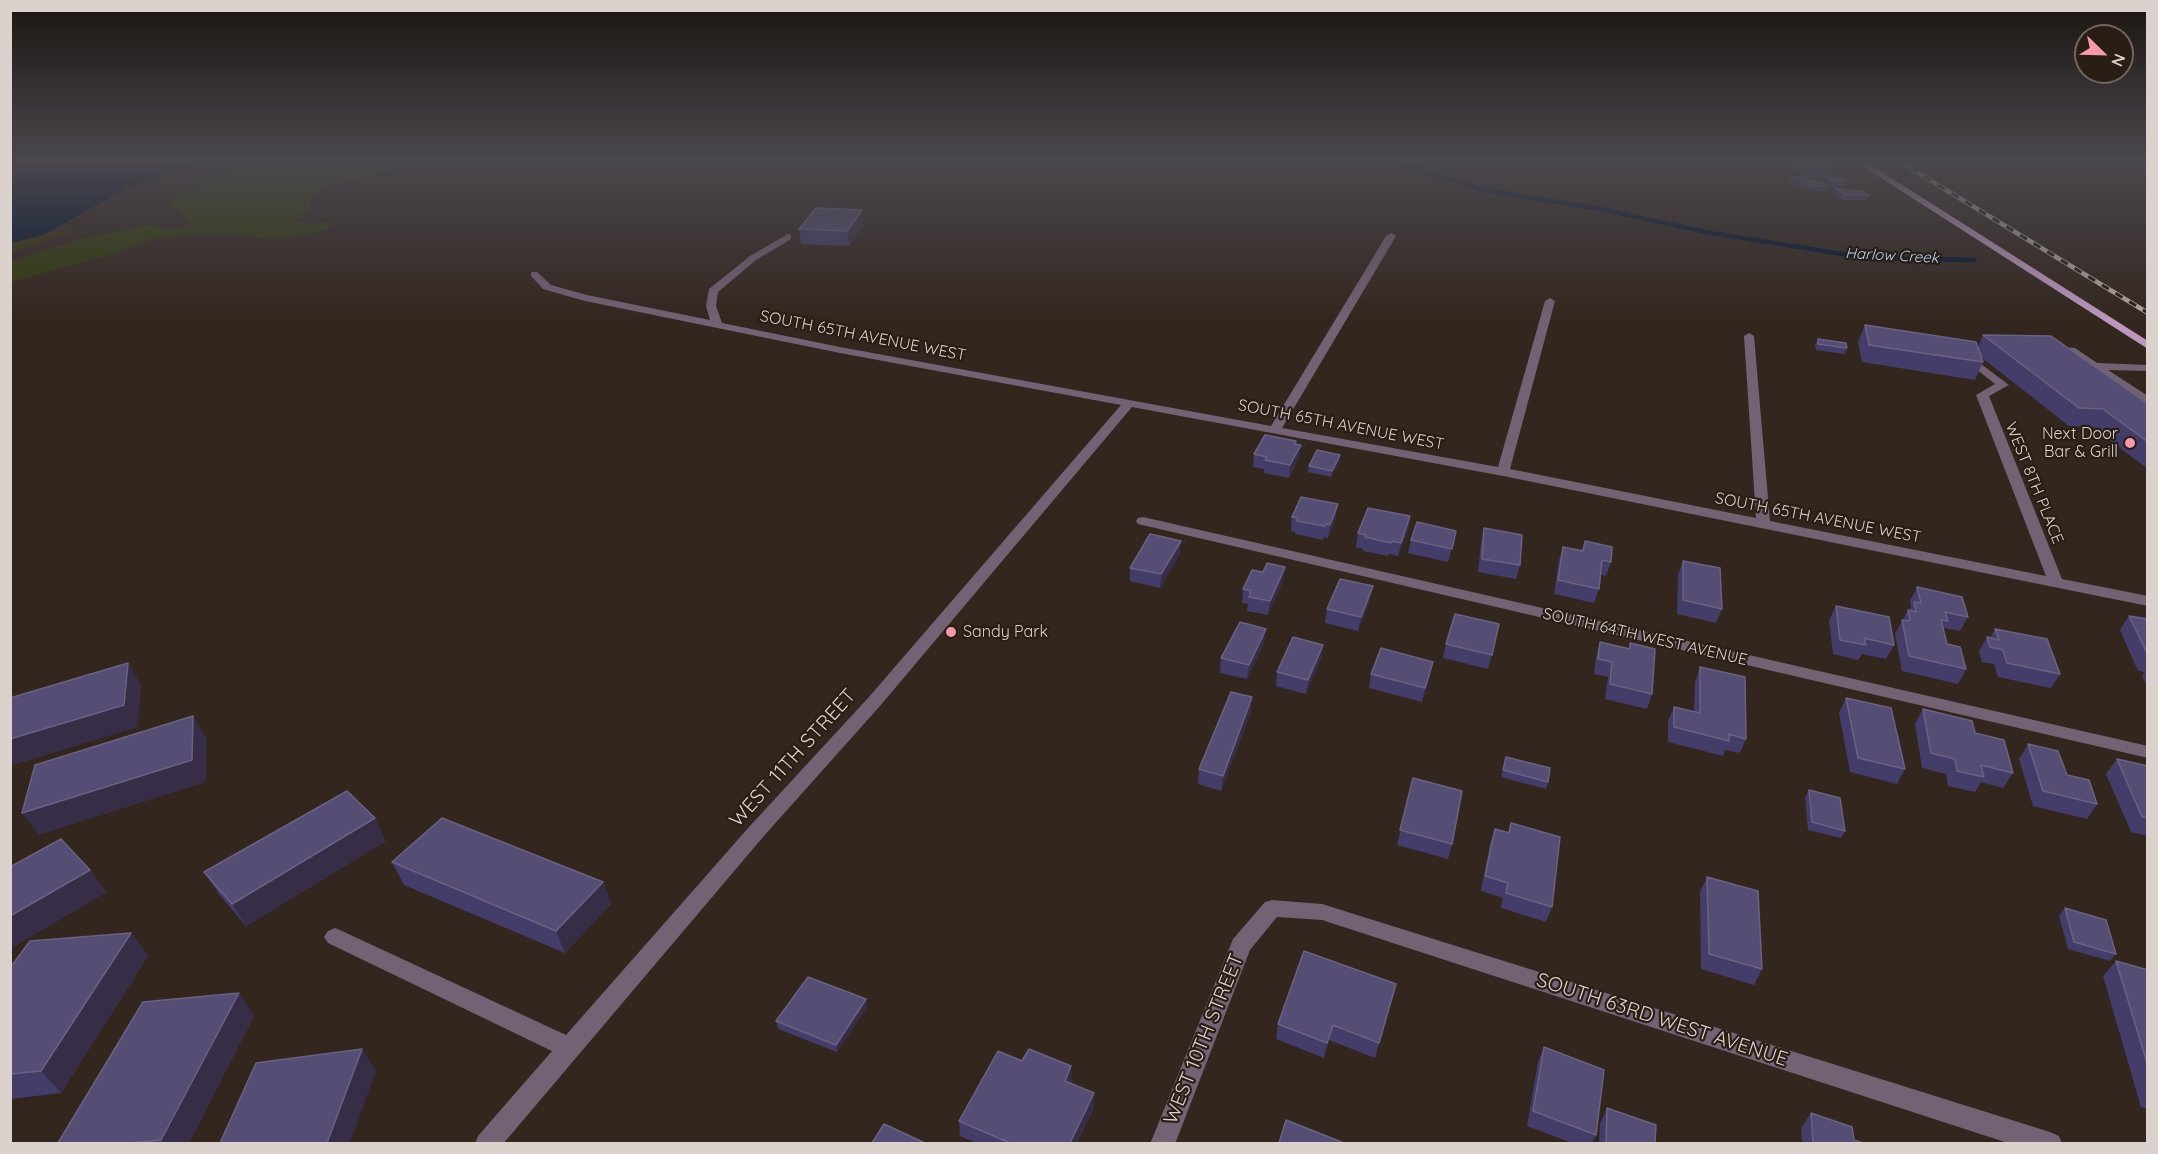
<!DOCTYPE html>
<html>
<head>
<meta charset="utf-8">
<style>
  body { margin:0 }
  #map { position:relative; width:2158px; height:1154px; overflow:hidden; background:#33261f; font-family:Quicksand,sans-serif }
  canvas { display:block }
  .frame { position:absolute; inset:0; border:12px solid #dbd2cd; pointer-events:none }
  .north { position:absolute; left:2074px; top:24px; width:60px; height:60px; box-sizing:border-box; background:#291d15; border:2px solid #70655f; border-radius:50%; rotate:113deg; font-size:16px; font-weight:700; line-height:24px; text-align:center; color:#dbd2cd }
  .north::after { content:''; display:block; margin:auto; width:21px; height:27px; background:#f39aab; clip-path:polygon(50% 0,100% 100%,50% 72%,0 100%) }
</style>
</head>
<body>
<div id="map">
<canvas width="2158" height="1154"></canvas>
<div class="frame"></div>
<div class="north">N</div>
</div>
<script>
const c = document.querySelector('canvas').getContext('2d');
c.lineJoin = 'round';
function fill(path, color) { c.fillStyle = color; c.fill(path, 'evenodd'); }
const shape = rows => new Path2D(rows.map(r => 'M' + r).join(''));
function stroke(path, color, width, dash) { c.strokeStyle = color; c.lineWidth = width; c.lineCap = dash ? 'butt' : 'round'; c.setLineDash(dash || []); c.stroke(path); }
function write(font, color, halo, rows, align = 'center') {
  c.font = font + ' Quicksand,sans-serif'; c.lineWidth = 4.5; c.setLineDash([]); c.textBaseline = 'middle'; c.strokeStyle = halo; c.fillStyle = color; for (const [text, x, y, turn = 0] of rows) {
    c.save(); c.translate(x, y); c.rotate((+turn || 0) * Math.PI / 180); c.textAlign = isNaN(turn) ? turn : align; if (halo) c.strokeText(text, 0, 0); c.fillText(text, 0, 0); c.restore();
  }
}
const green = shape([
  [255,160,413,160,383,173,325,187,310,198,310,208,295,221,308,225,332,221,328,229,302,236,264,238,242,234,211,233,153,239,123,251,11,282,11,262,81,239,148,225,175,230,188,228,192,220,184,217,177,209,171,208,170,203,175,196,218,177,227,170]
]);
const sand = shape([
  [83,229,69,233,11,252,11,243,43,236,42,234]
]);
const water = shape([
  [11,160,210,160,125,189,45,234,11,243]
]);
const stream = shape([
  [1387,160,1484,190,1595,208,1706,232,1867,258,1974,260]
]);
const minor = shape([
  [1391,233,1396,236,1282,428,1498,467,1545,301,1550,298,1555,301,1510,469,1756,518,1744,336,1749,333,1754,336,1770,521,2046,576,1976,395,1995,384,1961,357,1959,355,1965,352,2009,385,1989,396,2062,579,2148,596,2148,606,1503,476,1132,407,880,706,763,837,503,1144,475,1144,478,1136,552,1051,328,943,324,937,328,931,335,928,342,931,566,1035,749,827,868,698,1121,405,840,353,585,301,543,289,531,276,531,272,537,272,551,285,587,295,710,320,706,306,709,289,750,256,788,234,791,235,791,239,756,260,718,292,716,306,722,323,840,347,1271,426,1386,236,1391,233],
  [2060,347,2075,348,2097,363,2148,365,2148,371,2108,370,2148,396,2148,405,2069,353,2056,352,2054,350,2060,347],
  [1143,517,2148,746,2148,758,1138,524,1136,521,1138,518,1143,517],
  [1272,900,1322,904,2050,1132,2059,1136,2062,1144,2011,1144,1322,920,1277,917,1250,950,1175,1144,1150,1144,1233,939,1265,902,1272,900]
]);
const major = shape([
  [1853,160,1863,160,2148,341,2148,349,1853,160]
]);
const rail = shape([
  [1897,160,2148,313]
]);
const wall = shape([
  [1782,160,1820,160,1832,168,1828,177,1847,181,1845,186,1830,186,1825,182,1826,178,1804,177],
  [1792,178,1828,185,1826,190,1820,192,1790,183],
  [1834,187,1844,190,1869,195,1867,200,1843,200,1832,192],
  [864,224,849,246,801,244,799,229],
  [1865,325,1978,347,1983,335,2148,404,2148,469,2092,427,2069,426,1981,357,1983,362,1975,380,1862,362,1858,342],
  [1818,339,1847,348,1844,354,1816,350,1815,345],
  [1296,441,1296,444,1299,458,1289,478,1264,473,1264,469,1253,467,1254,454],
  [1340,455,1339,461,1331,477,1308,472,1309,466],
  [1410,516,1408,530,1398,556,1389,554,1388,556,1363,551,1363,549,1356,547,1358,533],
  [1292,517,1336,517,1328,538,1324,537,1323,540,1295,534,1296,532,1291,531],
  [1484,528,1520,565,1516,579,1478,572,1481,542],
  [1411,540,1453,544,1448,562,1408,553],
  [1585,541,1611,562,1606,576,1600,574,1599,589,1594,603,1554,594,1559,560,1563,547,1582,550],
  [1180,554,1160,588,1130,581,1130,568],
  [1683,561,1722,609,1716,623,1677,614,1678,575],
  [1285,567,1283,580,1268,615,1247,611,1248,604,1242,603,1243,589,1263,572],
  [1917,587,1968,617,1960,631,1944,628,1943,629,1947,644,1966,669,1958,684,1902,671,1895,634,1908,610,1909,611,1911,607,1910,601],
  [1370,600,1358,631,1325,623,1327,609],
  [1836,606,1894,645,1886,659,1862,654,1858,660,1833,654,1829,620],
  [2129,616,2148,619,2148,688,2142,676,2145,672,2138,671,2120,630],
  [1995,629,2060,674,2051,688,1998,677,1994,664,1982,662,1979,651,1987,637,1990,638],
  [1600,642,1628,649,1630,643,1652,694,1647,709,1605,699,1608,677,1594,674,1596,657],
  [1264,643,1247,679,1220,673,1221,658],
  [1446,644,1492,655,1488,669,1443,658],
  [1323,645,1321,659,1306,694,1276,686,1277,672],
  [1700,667,1746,739,1740,753,1725,750,1723,756,1668,742,1668,721,1674,707,1694,712,1695,682],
  [1371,674,1430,676,1422,702,1369,688],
  [1846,698,1905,769,1897,784,1850,772,1839,713],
  [1923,709,1975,733,2013,773,2003,788,1981,782,1975,792,1948,786,1946,774,1922,768,1915,724],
  [1251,712,1221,791,1198,784,1199,769],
  [2028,744,2067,775,2097,804,2087,819,2033,806,2019,759],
  [1506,757,1548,782,1546,789,1501,777],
  [2117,759,2148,766,2148,836,2131,832,2106,774],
  [1413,778,1452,844,1448,859,1397,845],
  [1809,790,1845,831,1841,838,1808,830,1805,797],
  [1511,823,1552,907,1546,922,1501,908,1503,898,1481,891,1490,844,1495,829,1508,832],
  [386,841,246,926,219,894,204,872],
  [392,862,603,882,611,904,565,953,404,885],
  [1707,877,1762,969,1754,985,1701,969,1700,892],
  [2065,908,2116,954,2110,961,2068,949,2059,916],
  [131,933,148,956,61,1093,10,1099,10,968],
  [2116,961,2148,970,2148,1109,2141,1107,2103,976],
  [1396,984,1375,1058,1329,1040,1324,1058,1276,1039,1278,1024],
  [239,993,254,1016,189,1143,58,1143],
  [866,999,867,1007,837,1052,778,1029,776,1021],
  [1544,1047,1596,1135,1592,1143,1572,1143,1527,1126,1538,1062],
  [1072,1081,1071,1083,1094,1108,1077,1143,977,1143,960,1136,959,1121],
  [1607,1108,1655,1143,1599,1143,1600,1124],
  [1811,1113,1854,1140,1863,1143,1802,1143,1801,1128]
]);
const shadedWall = shape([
  [1828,185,1826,190,1820,192,1821,187],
  [862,210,864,224,849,246,847,231],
  [1301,445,1299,458,1289,478,1290,465],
  [1340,455,1339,461,1331,477,1332,471],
  [1338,504,1336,517,1328,538,1330,525],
  [1410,516,1408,530,1398,556,1401,543],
  [1181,541,1180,554,1160,588,1161,574],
  [1285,567,1283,580,1268,615,1270,601],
  [1373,586,1370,600,1358,631,1361,617],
  [1266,629,1264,643,1247,679,1249,665],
  [1323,645,1321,659,1306,694,1308,680],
  [1433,662,1430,676,1422,702,1425,688],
  [128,663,141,685,138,727,10,766,10,739],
  [1252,697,1251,712,1221,791,1223,776],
  [193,716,206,737,206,782,39,835,22,813],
  [375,818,386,841,246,926,232,904],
  [90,870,107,892,10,949,10,916],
  [603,882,611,904,565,953,556,931],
  [131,933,148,956,61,1093,41,1071],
  [239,993,254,1016,189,1143,164,1143,161,1140],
  [866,999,867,1007,837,1052,836,1045],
  [1333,1025,1329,1040,1324,1058,1327,1043],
  [362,1049,376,1071,350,1143,327,1143],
  [1071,1066,1072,1081,1065,1096,1065,1081],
  [1094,1093,1094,1108,1077,1143,1070,1143]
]);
const building = shape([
  [1797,160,1820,160,1832,168,1808,168,1797,160],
  [1799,177,1828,185,1821,187,1792,178,1799,177],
  [1826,177,1842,178,1847,181,1832,181,1826,177],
  [1834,187,1844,190,1862,191,1869,195,1845,195,1834,187],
  [816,208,862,210,847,231,799,229,816,208],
  [1865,325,1976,342,1983,362,1869,345,1865,325],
  [1983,335,2051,336,2148,404,2148,442,2103,409,2079,408,1983,335],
  [1818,339,1846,343,1847,348,1818,344,1818,339],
  [1265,435,1296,441,1295,444,1301,445,1290,465,1265,460,1267,457,1254,454,1265,435],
  [1317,450,1340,455,1332,471,1309,466,1317,450],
  [1301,497,1338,504,1330,525,1326,524,1325,526,1297,521,1298,518,1292,517,1301,497],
  [1368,508,1410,516,1401,543,1392,541,1391,543,1365,537,1366,535,1358,533,1368,508],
  [1417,522,1456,531,1452,549,1411,540,1417,522],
  [1484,528,1522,535,1520,565,1482,559,1484,528],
  [1150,534,1181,541,1161,574,1130,568,1150,534],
  [1585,541,1612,547,1611,562,1602,560,1599,589,1558,580,1563,547,1583,551,1585,541],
  [1683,561,1720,568,1722,609,1683,600,1683,561],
  [1267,563,1285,567,1270,601,1249,597,1251,591,1243,589,1252,570,1263,572,1267,563],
  [1340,579,1373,586,1361,617,1327,609,1340,579],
  [1917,587,1962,597,1968,617,1945,612,1948,621,1941,620,1947,644,1960,647,1966,669,1909,656,1902,620,1910,621,1908,610,1916,612,1914,602,1921,603,1917,587],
  [1836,606,1889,617,1894,645,1864,638,1866,645,1840,640,1836,606],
  [1455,614,1499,624,1492,655,1446,644,1455,614],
  [2129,616,2148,619,2148,655,2129,616],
  [1240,622,1266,629,1249,665,1221,658,1240,622],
  [1995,629,2047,639,2060,674,2007,663,2003,650,1990,647,1987,637,1999,640,1995,629],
  [1293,637,1323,645,1308,680,1277,672,1293,637],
  [1600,642,1630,649,1630,643,1655,649,1652,694,1610,684,1612,662,1598,659,1600,642],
  [1381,648,1433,662,1425,688,1371,674,1381,648],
  [128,663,124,705,10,739,10,698,128,663],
  [1700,667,1745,677,1746,739,1729,734,1729,741,1674,727,1674,707,1700,713,1700,667],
  [1231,692,1252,697,1223,776,1199,769,1231,692],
  [1846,698,1891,708,1905,769,1858,758,1846,698],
  [1923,709,1972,721,1975,733,2004,740,2013,773,1981,765,1984,777,1957,771,1955,759,1931,753,1923,709],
  [193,716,192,760,22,813,35,765,193,716],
  [2028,744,2058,751,2067,775,2089,780,2097,804,2043,791,2028,744],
  [1506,757,1550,768,1548,782,1503,770,1506,757],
  [2117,759,2148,766,2148,818,2142,817,2117,759],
  [1413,778,1462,791,1452,844,1400,830,1413,778],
  [1809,790,1840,798,1845,831,1812,822,1809,790],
  [347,791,375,818,232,904,204,872,347,791],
  [442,818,603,882,556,931,392,862,442,818],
  [1511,823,1560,837,1552,907,1506,893,1508,883,1485,876,1495,829,1509,833,1511,823],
  [61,839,90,870,10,916,10,867,61,839],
  [1707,877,1758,891,1762,969,1709,954,1707,877],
  [2065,908,2106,920,2116,954,2074,942,2065,908],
  [131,933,41,1071,10,1074,10,968,30,941,131,933],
  [1304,951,1396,984,1379,1043,1333,1025,1327,1043,1278,1024,1304,951],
  [2116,961,2148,970,2148,1066,2116,961],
  [808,977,866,999,836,1045,776,1021,808,977],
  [239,993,161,1140,130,1143,58,1143,143,1002,239,993],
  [1544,1047,1604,1070,1596,1135,1533,1111,1544,1047],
  [362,1049,327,1143,220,1143,256,1063,362,1049],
  [1029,1049,1071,1066,1065,1081,1094,1093,1070,1143,1010,1143,959,1121,998,1051,1022,1061,1029,1049],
  [1607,1108,1656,1125,1655,1143,1606,1143,1607,1108],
  [1811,1113,1852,1127,1854,1140,1863,1143,1813,1143,1811,1113],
  [1286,1120,1344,1143,1279,1143,1286,1120],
  [884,1124,925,1143,872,1143,884,1124]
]);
const markers = [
  [2130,443,6,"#f39aab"],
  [951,632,6,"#f39aab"]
];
const farWaternames = [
  ["Harlow Creek",1892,256,3]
];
const streetNames = [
  ["SOUTH 65TH AVENUE WEST",863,336,11],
  ["SOUTH 65TH AVENUE WEST",1341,425,11],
  ["WEST 8TH PLACE",2034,483,68],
  ["SOUTH 65TH AVENUE WEST",1818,518,11],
  ["SOUTH 64TH WEST AVENUE",1645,637,13]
];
const poiNames = [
  ["Next Door",2118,434],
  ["Bar & Grill",2118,452],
  ["Sandy Park",963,632,"left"]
];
const nearStreetnames = [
  ["WEST 11TH STREET",793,758,-48],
  ["SOUTH 63RD WEST AVENUE",1662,1020,18],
  ["WEST 10TH STREET",1204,1039,-68]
];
fill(green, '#31390a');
fill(sand, '#393110');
fill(water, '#00122e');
stroke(stream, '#00122e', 4.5);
fill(minor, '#736174');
fill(major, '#bc98be');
stroke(rail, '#b0a6a1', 4.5);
stroke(rail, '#291d15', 3, [8]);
fill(wall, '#443d69');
fill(shadedWall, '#372d47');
fill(building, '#554d74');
stroke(building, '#6a6282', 1.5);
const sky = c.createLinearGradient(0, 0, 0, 322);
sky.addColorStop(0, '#1c1511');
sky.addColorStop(0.5, '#4a474d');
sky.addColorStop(1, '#4a474d00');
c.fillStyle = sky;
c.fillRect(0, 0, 2158, 322);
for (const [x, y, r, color] of markers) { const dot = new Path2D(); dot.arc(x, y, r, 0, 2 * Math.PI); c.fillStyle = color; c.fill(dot); stroke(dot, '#291d15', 2); }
write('italic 15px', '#b1d0f9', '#291d15', farWaternames);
write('16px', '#dbd2cd', '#291d15', streetNames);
write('16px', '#dbd2cd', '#291d15', poiNames, 'right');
write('20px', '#dbd2cd', '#291d15', nearStreetnames);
</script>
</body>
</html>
